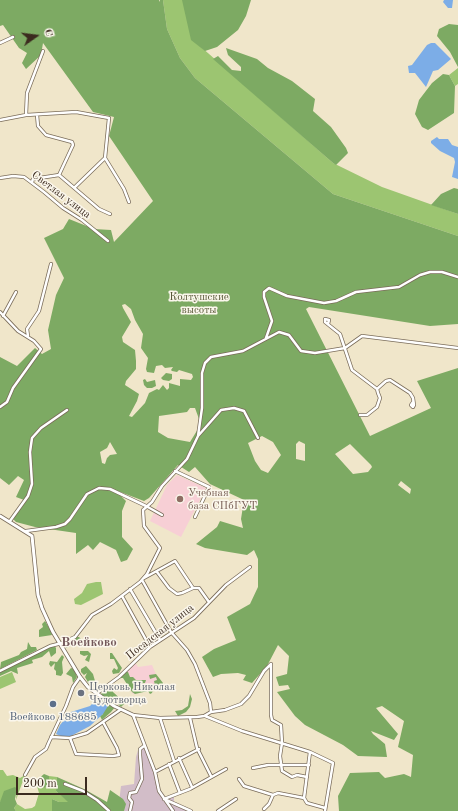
<!DOCTYPE html>
<html>
<head>
<meta charset="utf-8">
<style>
  body { margin:0 }
  #map { position:relative; width:458px; height:811px; overflow:hidden; background:#f0e6ca; font-family:"Old Standard TT",serif }
  canvas { display:block }
  .north { position:absolute; left:16px; top:16px; width:40px; height:40px; -webkit-text-stroke:3px #fbf7ec; paint-order:stroke; rotate:76deg; font-size:11px; font-weight:700; line-height:16px; text-align:center; color:#3b2a1e }
  .north::after { content:''; display:block; margin:auto; width:14px; height:18px; background:#3b2a1e; clip-path:polygon(50% 0,100% 100%,50% 72%,0 100%) }
  .scale { position:absolute; left:16px; top:777px; width:71px; height:18px; box-sizing:border-box; border:2px solid #3b2a1e; border-top:0; padding-left:5px; font-size:12px; line-height:14px; white-space:nowrap; color:#3b2a1e; -webkit-text-stroke:3px #fbf7ec; paint-order:stroke }
</style>
</head>
<body>
<div id="map">
<canvas width="458" height="811"></canvas>
<div class="north">С</div>
<div class="scale">200 m</div>
</div>
<script>
const c = document.querySelector('canvas').getContext('2d');
c.lineJoin = 'round';
function fill(path, color) { c.fillStyle = color; c.fill(path, 'evenodd'); }
const shape = rows => new Path2D(rows.map(r => 'M' + r).join(''));
function stroke(path, color, width, dash) { c.strokeStyle = color; c.lineWidth = width; c.lineCap = dash ? 'butt' : 'round'; c.setLineDash(dash || []); c.stroke(path); }
function write(font, color, halo, rows, align = 'center') {
  c.font = font + ' "Old Standard TT",serif'; c.lineWidth = 3; c.setLineDash([]); c.textBaseline = 'middle'; c.strokeStyle = halo; c.fillStyle = color; for (const [text, x, y, turn = 0] of rows) {
    c.save(); c.translate(x, y); c.rotate((+turn || 0) * Math.PI / 180); c.textAlign = isNaN(turn) ? turn : align; if (halo) c.strokeText(text, 0, 0); c.fillText(text, 0, 0); c.restore();
  }
}
const built = shape([
  [177,475,206,488,181,537,150,521,167,485],
  [135,662,138,667,152,665,161,686,133,694,122,674]
]);
const industrial = shape([
  [145,747,159,788,165,797,174,795,174,803,189,811,118,811,121,786,134,784,136,757,138,750]
]);
const green = shape([
  [163,0,183,0,192,39,333,163,382,187,458,214,458,236,333,194,195,78,180,58,167,29],
  [458,68,458,84,455,86,449,75],
  [96,582,101,582,103,594,81,605,75,604,74,599,82,593,87,584],
  [12,672,16,682,0,689,0,677],
  [0,770,3,770,7,776,13,775,20,778,25,775,16,800,17,789,0,802],
  [49,776,57,777,56,791,69,802,59,802,52,799,52,811,16,811,14,808,17,804,25,809,32,808,35,806,39,793,37,786,45,788,49,781]
]);
const forest = shape([
  [0,0,159,0,159,2,160,0,163,0,167,29,180,58,195,78,333,194,458,236,458,324,430,326,309,307,306,309,370,436,431,408,417,381,458,368,458,811,339,811,338,796,350,773,379,772,385,778,404,774,411,777,413,755,398,747,404,721,382,706,376,708,398,734,394,740,371,731,373,734,385,744,387,757,358,756,343,745,305,725,295,716,277,692,290,689,288,685,279,686,276,677,287,674,289,656,278,645,267,666,252,683,243,680,246,675,238,673,221,674,213,677,202,657,214,649,236,640,227,617,250,604,258,587,258,559,254,550,247,555,205,548,196,544,217,527,220,521,243,528,241,519,244,500,210,484,195,467,189,472,178,465,149,498,144,501,115,490,126,501,122,511,122,537,133,549,127,560,121,562,116,550,100,542,93,550,88,545,76,554,76,533,35,527,16,522,12,518,24,500,16,497,24,480,18,476,9,485,0,478,0,357,17,366,35,348,42,354,51,349,48,330,56,295,64,278,44,238,63,229,69,219,94,229,111,230,114,242,153,201,109,136,114,117,93,112,43,43,41,55,26,69,22,63,27,53,19,48,3,25,0,26],
  [125,304,131,309,135,320,143,334,141,348,148,358,146,369,147,372,154,373,156,366,162,365,165,368,173,367,171,370,172,371,177,372,179,370,192,374,193,377,191,380,180,379,180,386,169,383,169,388,167,390,163,385,159,390,157,389,149,393,145,403,132,417,129,416,137,401,139,394,125,385,126,381,136,369,136,361,135,350,123,342,122,337,131,322,123,308,122,305],
  [190,408,195,408,199,419,198,429,190,442,168,438,158,432,159,416,187,412],
  [262,436,273,442,281,455,268,473,261,470,255,461,248,443],
  [299,441,305,444,305,461,296,459,296,444],
  [110,442,117,454,110,455,107,458,105,464,102,463,100,452,107,448],
  [350,444,371,465,372,467,368,472,353,474,335,454],
  [401,481,411,489,410,494,398,485],
  [182,0,251,0,246,16,238,30,217,47,205,51,191,40],
  [449,24,458,25,458,67,450,52,437,36,439,29],
  [226,48,257,59,268,68,292,81,315,99,313,111,331,127,346,148,348,153,336,165,333,163,213,59,218,56,232,70,241,71,241,67,228,55],
  [443,74,449,75,455,86,454,113,428,130,422,127,415,114,419,100,432,83],
  [454,188,458,189,458,214,431,205,441,194],
  [166,373,172,374,172,379,169,381,163,380,161,378],
  [145,379,147,382,155,380,156,386,152,388,147,388,144,385,143,380],
  [45,621,51,631,52,635,39,637,39,630,43,627,42,624],
  [76,637,79,637,81,639,79,642,81,644,80,645,76,643,66,648,64,644,73,641],
  [28,642,31,647,36,647,37,650,0,669,1,662,19,655,21,652,27,649],
  [54,645,56,648,56,653,51,657,49,651,42,657,32,660,33,663,17,668,18,674,11,671,0,676,0,672],
  [80,651,88,651,91,654,89,662,85,660,88,655,84,656,80,654],
  [110,653,112,653,122,668,119,673,113,674,112,671,114,668,117,670,118,668,114,659,110,659],
  [62,655,64,657,62,662,63,673,61,676,56,675,56,671,54,669,55,663,51,667,49,664,50,661,57,662],
  [86,666,93,674,97,688,94,686,93,682,91,681,89,684,85,677,87,673,84,675,81,672,81,669],
  [71,668,74,669,77,677,73,683,72,677,66,674],
  [125,672,128,672,130,677,133,677,136,680,146,680,145,683,140,684,146,685,148,689,152,689,155,685,154,681,157,680,156,677,150,679,149,675,156,674,163,683,162,688,153,690,152,693,150,694,148,691,135,694,132,692,123,678,120,678],
  [108,686,110,689,113,687,113,692,125,703,121,707,117,703,118,700,116,701,116,706,111,712,102,720,100,716,103,714,103,704,101,700,102,689],
  [190,694,192,699,190,707,186,712,178,716,175,711,182,710,188,706],
  [44,774,49,776,49,781,45,788,37,786,36,781],
  [57,777,84,789,107,802,110,790,123,799,126,804,124,811,52,811,52,799,59,802,68,802,56,791],
  [15,787,17,789,15,799,17,804,14,808,16,811,0,811,0,802,4,791]
]);
const water = shape([
  [444,0,453,0,452,8,448,8,443,2],
  [431,43,435,43,451,59,438,70,433,71,426,87,415,73,409,73,408,66,412,65,427,45],
  [437,137,439,139,448,139,452,145,458,147,458,179,452,177,455,162,454,158,440,151,431,143,431,141],
  [94,702,100,702,108,706,103,714,90,726,71,736,63,737,56,734,60,725,71,712,90,706]
]);
const street = shape([
  [0,43,13,37],
  [26,115,27,93,43,51],
  [37,115,38,126,46,135,72,142,73,145,59,175,99,209,110,214],
  [0,120,26,115,76,112,109,118,105,158,124,189,129,202],
  [0,178,13,176,24,177,44,192,63,208,82,220,108,241],
  [32,182,33,179,59,175],
  [75,187,105,158],
  [0,312,18,331,34,341,41,349,13,388,7,402,0,407],
  [3,316,16,292],
  [328,324,329,320,325,319,325,322,340,334,352,370,377,389,378,393,380,398,377,407,367,415,360,415],
  [28,336,27,329,39,311,51,264],
  [266,338,272,321,264,297,264,292,269,288,287,296,324,303,336,301,356,292,399,287,420,275,430,272,442,272,458,277],
  [377,389,386,381,390,380,410,393,413,398,414,405,413,407,411,405,413,402],
  [198,436,221,410,234,408,244,411,258,438],
  [175,471,209,487,195,517],
  [10,521,28,496,32,484,30,452,32,438,41,428,67,410],
  [26,531,56,527,65,524,70,519,87,494,99,488,110,489,146,506,162,515],
  [157,572,169,588,177,594,182,593,193,588],
  [144,578,175,561,193,588,199,588,209,602],
  [142,580,171,632,187,650,195,664,210,703,211,712],
  [130,589,160,640],
  [122,596,150,647],
  [271,664,271,715,272,720,281,725,282,743,280,756,282,771,292,777,297,775,307,777],
  [0,671,50,646,62,643,75,637,92,615,111,604,140,582,147,574,160,548,144,526,143,510,152,502,162,486,187,459,198,436,202,408,202,373,205,363,211,357,243,351,279,332,289,335,301,351,315,353,345,348,362,336,458,348],
  [97,693,119,677,150,647,194,618,226,585,250,567],
  [205,716,242,731,310,752,333,763,325,811],
  [160,718,174,761],
  [190,718,197,748,211,776],
  [51,737,70,738,87,733,120,710],
  [70,738,76,754,113,756,119,755,117,748,103,722],
  [179,758,192,787],
  [169,764,180,793],
  [253,768,268,765,309,765],
  [155,772,199,749],
  [25,775,35,757,46,749,49,742,66,706,73,687,80,677],
  [239,779,244,786,273,795,278,793,304,798,307,803,325,808],
  [65,784,83,791,97,800,109,811],
  [304,798,310,752],
  [164,799,190,789,226,769],
  [164,799,191,811],
  [264,809,269,804,273,795],
  [130,811,132,802,129,798,130,793,136,792,142,779,140,755,140,749,144,746],
  [173,811,159,791,155,772,133,715,160,718,197,717,204,716,211,712,225,710,241,704,249,696,264,671,271,664],
  [218,811,236,799]
]);
const secondary = shape([
  [0,516,32,536,38,595,42,608,53,632,80,677,88,687,114,706,133,715]
]);
const markers = [
  [180,499,4,"#8d6e63"],
  [81,693,4,"#6b7280"],
  [53,704,4,"#5c6f8a"]
];
const streetNames = [
  ["Светлая улица",61,195,37],
  ["Посадская улица",160,632,-38]
];
const parkNames = [
  ["Колтушские",199,297],
  ["высоты",199,310]
];
const educationNames = [
  ["Учебная",188,493],
  ["база СПбГУТ",188,506]
];
const worshipNames = [
  ["Церковь Николая",89,687],
  ["Чудотворца",89,700]
];
const serviceNames = [
  ["Воейково 188685",53,717]
];
const quarterNames = [
  ["Воейково",89,643]
];
fill(built, '#f7cfd5');
fill(industrial, '#d2bdc8');
fill(green, '#9cc571');
fill(forest, '#7daa63');
fill(water, '#7cade7');
stroke(street, '#7a6c5a', 4);
stroke(secondary, '#7a6c5a', 4.5);
stroke(street, '#fff', 2.5);
stroke(secondary, '#fff', 3);
for (const [x, y, r, color] of markers) { const dot = new Path2D(); dot.arc(x, y, r, 0, 2 * Math.PI); c.fillStyle = color; c.fill(dot); stroke(dot, '#fbf7ec', 1.5); }
write('11px', '#3b2a1e', '#fbf7ec', streetNames);
write('11px', '#585837', '#fbf7ec', parkNames);
write('11px', '#785e54', '#fbf7ec', educationNames, 'left');
write('11px', '#5b616d', '#fbf7ec', worshipNames, 'left');
write('11px', '#4e5e75', '#fbf7ec', serviceNames);
write('bold 13px', '#73585a', '#fbf7ec', quarterNames);
</script>
</body>
</html>
